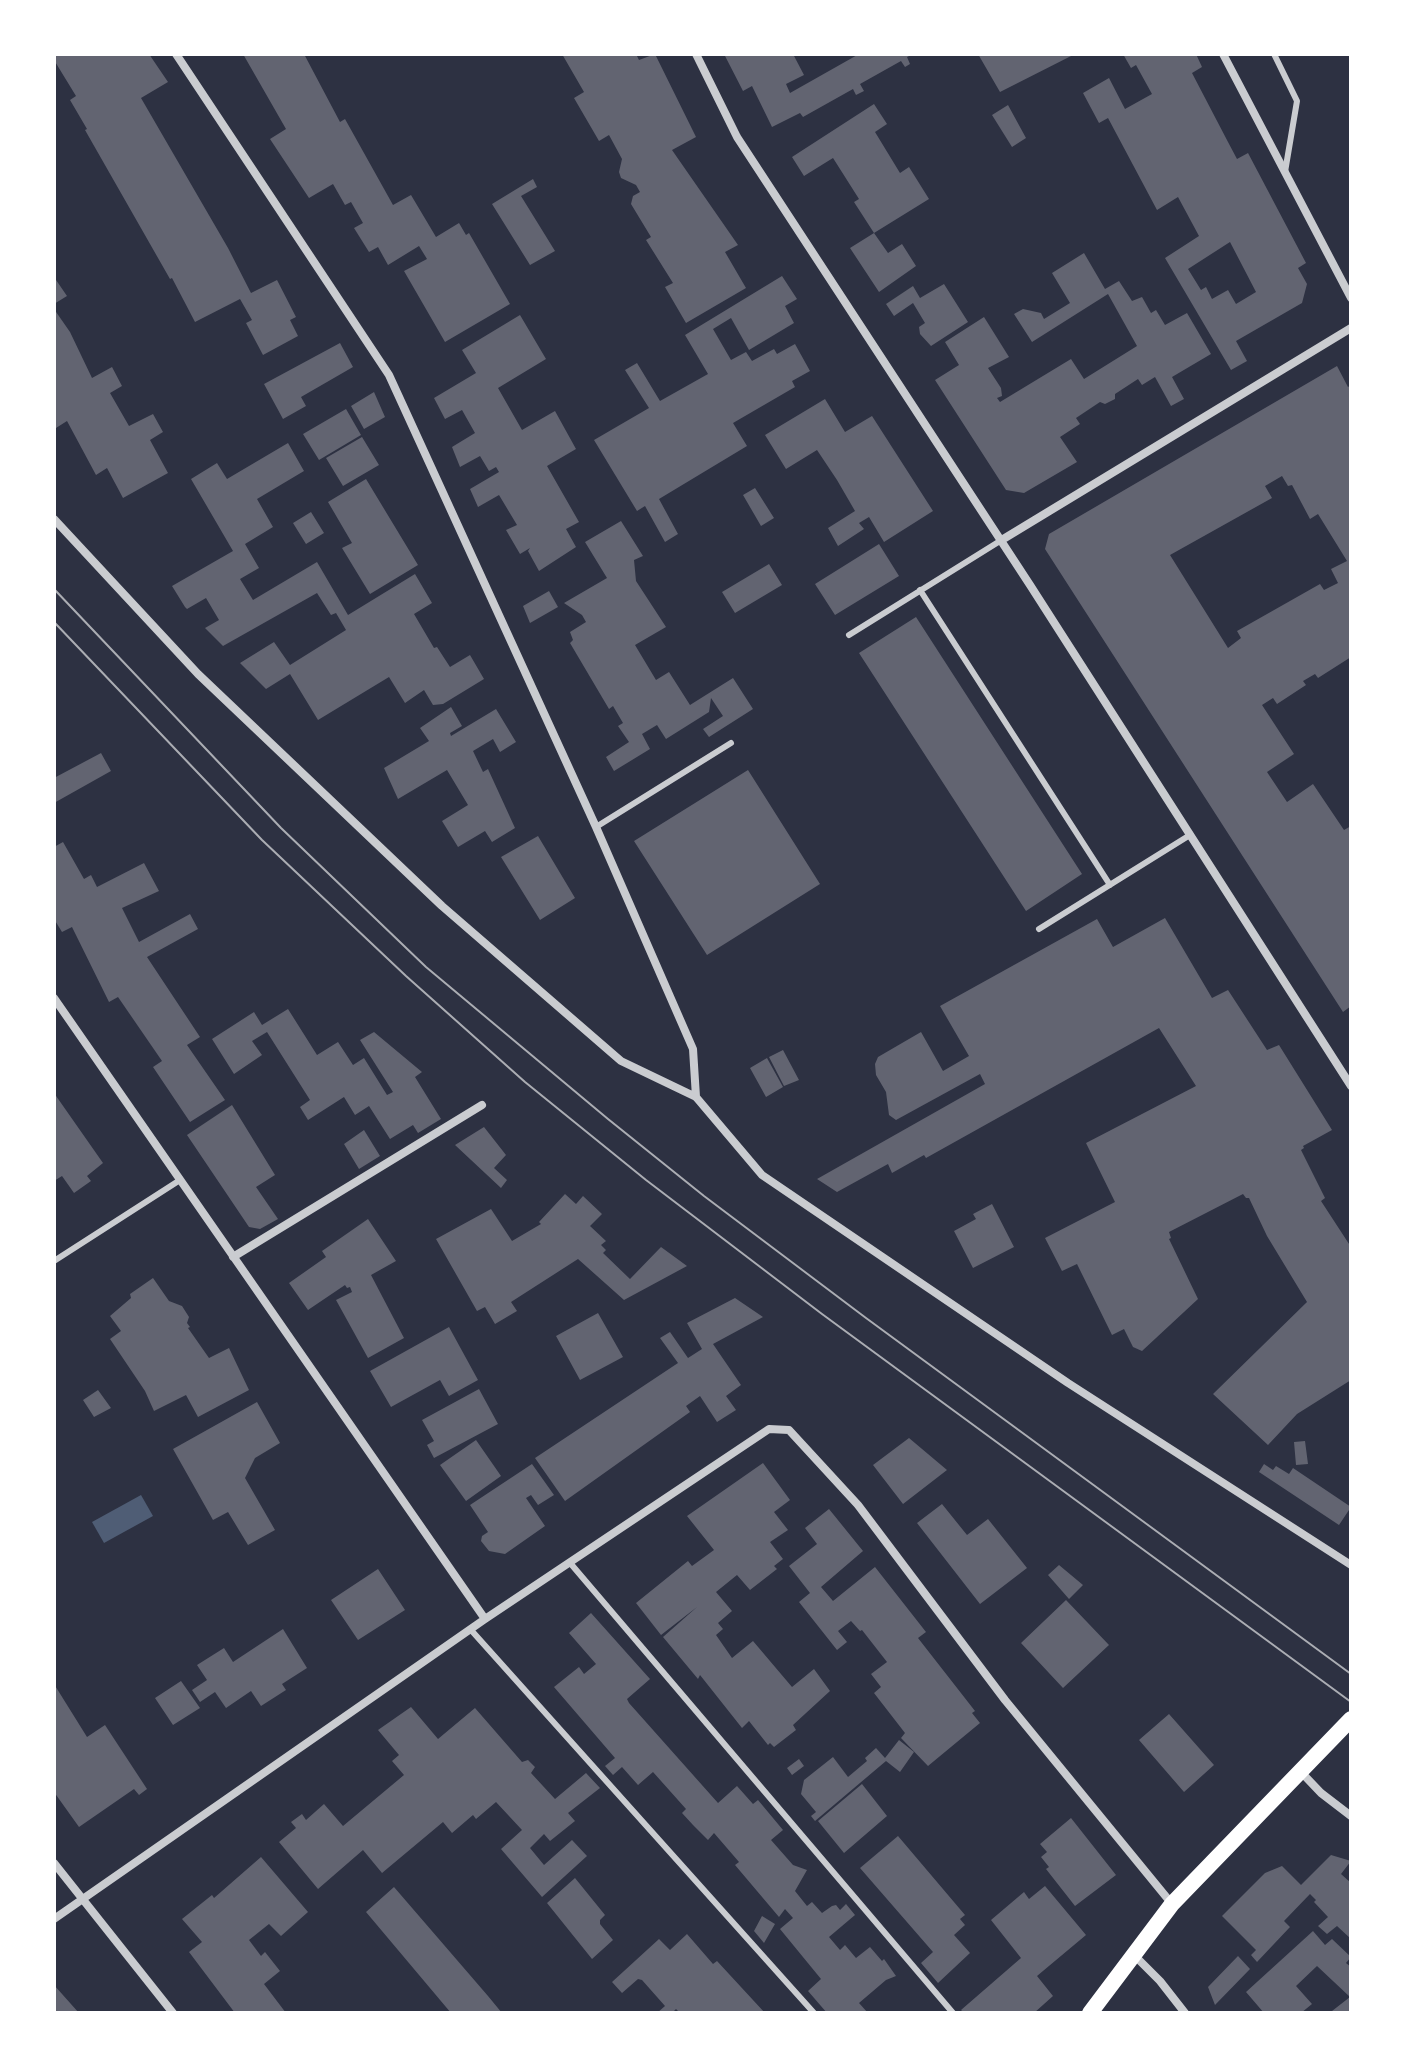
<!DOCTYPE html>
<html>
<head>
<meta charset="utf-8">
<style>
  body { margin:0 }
  #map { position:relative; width:1405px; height:2067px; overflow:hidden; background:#2d3142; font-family:"Fira Sans",sans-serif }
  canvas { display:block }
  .frame { position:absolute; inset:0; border:56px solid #fff; pointer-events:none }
</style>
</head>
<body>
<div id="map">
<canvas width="1405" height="2067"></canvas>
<div class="frame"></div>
</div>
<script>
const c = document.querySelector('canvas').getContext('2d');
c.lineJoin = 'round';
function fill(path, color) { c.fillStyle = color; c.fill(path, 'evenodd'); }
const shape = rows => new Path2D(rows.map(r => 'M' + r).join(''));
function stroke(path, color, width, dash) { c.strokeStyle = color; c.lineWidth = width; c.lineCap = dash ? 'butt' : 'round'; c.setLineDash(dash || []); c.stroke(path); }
const water = shape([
  [141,1495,153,1516,104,1543,92,1522]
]);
const building = shape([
  [54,54,149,54,168,82,141,98,228,248,251,293,277,280,296,317,290,320,298,336,263,355,246,323,252,320,240,299,195,322,172,278,170,279,85,130,87,129,70,100,76,96,54,60],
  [243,54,304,54,340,122,345,119,393,205,411,195,436,237,459,223,466,235,469,233,510,304,445,342,404,271,427,259,419,246,388,265,378,247,369,252,354,228,363,223,351,202,345,205,333,184,309,198,270,139,286,129],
  [562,54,636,54,639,60,655,54,696,137,672,150,738,245,725,252,746,288,686,323,665,287,673,283,646,240,651,237,631,204,633,196,640,192,636,185,621,178,619,172,622,159,609,135,599,141,574,98,584,92],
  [724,54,793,54,804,75,786,84,790,93,859,54,913,54,907,57,910,64,905,67,901,61,860,84,864,91,856,95,853,89,803,117,800,113,772,127,752,86,743,91],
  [978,54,1075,54,1000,92],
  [1123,54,1196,54,1202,67,1192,73,1228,142,1237,159,1248,153,1306,263,1298,268,1307,284,1302,303,1236,341,1247,361,1231,370,1165,258,1199,236,1178,197,1157,210,1108,118,1099,123,1083,93,1109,78,1125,109,1152,94,1136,65,1131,68],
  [1230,242,1256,292,1236,304,1228,290,1212,299,1206,287,1201,290,1188,269],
  [874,104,887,124,875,132,900,173,909,167,929,199,874,233,854,202,859,199,833,158,804,176,792,157],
  [1008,105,1026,138,1012,147,992,115],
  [533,179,537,187,521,196,555,251,530,265,492,204],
  [874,233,888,253,902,244,916,266,879,292,850,248],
  [1084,253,1105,289,1119,281,1132,301,1142,297,1151,313,1156,310,1165,325,1187,313,1211,354,1172,377,1184,399,1171,406,1155,377,1142,385,1138,379,1115,394,1115,399,1105,404,1100,402,1076,418,1080,424,1060,437,1077,462,1024,493,1006,490,935,380,959,365,945,342,984,317,1009,357,988,368,1001,388,1002,396,997,398,1000,402,1071,359,1084,379,1137,346,1108,294,1032,342,1014,314,1023,309,1041,313,1044,319,1070,303,1052,273],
  [782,276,797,299,785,306,794,323,749,350,731,318,713,329,731,360,746,352,752,361,774,349,777,354,795,344,810,371,792,381,795,387,733,423,747,446,659,499,678,534,665,542,645,506,637,511,594,440,649,408,625,370,637,363,660,401,708,374,685,335],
  [54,277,67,296,54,304],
  [944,284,968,322,931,346,920,334,919,327,925,323,913,303,894,316,886,304,913,286,920,298],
  [54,309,70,332,92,378,112,367,122,386,110,393,129,426,153,414,163,432,150,440,168,473,123,498,107,468,96,475,67,421,56,428,54,424],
  [520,315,546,359,498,388,522,430,555,411,576,449,547,466,579,522,566,529,576,547,539,571,528,551,530,548,520,554,506,530,517,525,499,495,478,507,470,489,499,472,496,467,489,471,480,456,460,467,452,447,475,433,462,410,445,419,434,398,476,373,462,350],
  [340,343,353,367,301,397,306,406,283,419,264,384],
  [1337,366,1348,387,1351,385,1351,657,1318,678,1315,674,1303,681,1306,685,1277,704,1273,698,1262,705,1294,754,1267,772,1287,802,1313,784,1344,830,1351,826,1351,1006,1343,1012,1045,549,1049,534],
  [1282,476,1288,486,1292,485,1310,519,1318,514,1347,561,1331,569,1338,583,1324,590,1320,584,1237,631,1241,638,1228,648,1170,555,1272,498,1265,486],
  [374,392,385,417,364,429,351,406],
  [825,399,845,432,872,416,933,511,884,542,869,517,859,523,864,529,838,546,828,528,855,511,837,480,817,450,786,469,765,435],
  [346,409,361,435,319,460,303,434],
  [362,437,379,465,343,486,326,458],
  [288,443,304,471,257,499,273,527,245,544,259,568,240,579,253,600,317,562,348,615,415,574,432,603,414,614,434,648,437,647,450,667,470,655,484,679,443,704,433,705,424,690,405,703,389,677,318,720,290,674,266,689,240,663,274,642,290,665,346,630,336,613,331,615,317,593,223,646,205,628,219,620,206,598,187,609,185,607,172,586,233,551,191,479,217,463,227,479],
  [366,479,418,565,370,594,342,548,352,543,328,502],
  [755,488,774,518,761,526,743,495],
  [311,512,324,533,306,544,293,523],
  [621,521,643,556,634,560,636,581,666,627,635,645,656,680,669,672,690,705,733,678,753,709,709,737,703,729,723,716,711,698,709,712,666,739,657,725,642,734,650,749,614,771,606,757,629,742,618,726,623,723,613,706,609,709,570,643,573,640,570,632,586,622,582,615,564,603,607,578,585,542],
  [879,544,899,576,835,615,815,584],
  [769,564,782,585,735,613,722,592],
  [549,591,558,607,530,623,523,606],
  [916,617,1082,874,1026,911,859,653],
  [451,707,462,726,450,733,451,736,496,709,516,742,500,752,493,739,473,751,483,772,488,769,515,828,492,842,485,831,458,847,442,821,468,805,447,770,398,799,384,768,429,741,420,728],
  [101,753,111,771,54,803,54,778],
  [748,770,820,884,707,955,634,841],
  [538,836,575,898,540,920,501,857],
  [63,842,84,879,91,875,97,887,144,863,159,891,122,908,139,942,190,914,198,929,147,957,200,1037,187,1045,225,1100,190,1122,153,1067,162,1061,118,997,109,1002,72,927,62,932,54,919,54,847],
  [1165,918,1212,998,1228,990,1267,1050,1279,1045,1332,1130,1303,1146,1304,1148,1301,1150,1325,1198,1321,1201,1351,1247,1351,1380,1297,1414,1268,1445,1213,1394,1307,1302,1267,1236,1249,1198,1246,1198,1243,1194,1169,1232,1171,1238,1169,1239,1198,1299,1142,1351,1133,1347,1124,1329,1112,1335,1077,1264,1062,1271,1045,1238,1115,1202,1086,1143,1196,1086,1159,1028,926,1158,924,1155,892,1173,888,1164,837,1192,817,1179,985,1084,980,1074,896,1120,889,1115,886,1092,876,1075,875,1064,878,1057,921,1032,943,1071,969,1056,940,1006,1097,919,1113,947],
  [288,1009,317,1055,338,1042,353,1065,364,1058,387,1095,393,1092,360,1040,374,1032,422,1072,415,1077,441,1119,418,1133,413,1125,390,1139,369,1106,355,1115,344,1097,308,1120,300,1107,310,1100,267,1032,252,1041,262,1055,234,1074,212,1039,254,1012,262,1025],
  [783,1050,799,1080,784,1086,769,1057],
  [767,1058,783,1087,766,1097,750,1068],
  [54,1093,103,1163,87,1176,91,1181,74,1193,62,1176,54,1181],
  [232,1105,275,1175,256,1187,278,1219,260,1229,249,1227,187,1135],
  [484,1127,506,1155,494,1168,507,1180,501,1188,455,1145],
  [364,1130,380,1156,359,1169,344,1144],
  [565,1194,576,1204,583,1196,602,1214,590,1226,606,1241,601,1245,606,1250,603,1253,630,1279,661,1247,687,1266,624,1300,578,1259,511,1302,517,1311,495,1324,485,1307,477,1311,436,1239,491,1209,512,1241,541,1224,539,1222],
  [992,1204,1014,1247,973,1268,954,1231,976,1219,973,1214],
  [368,1219,396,1261,371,1275,404,1338,368,1358,336,1300,352,1292,350,1287,347,1288,345,1285,308,1310,289,1283,326,1257,322,1251],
  [153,1278,169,1301,182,1306,189,1317,187,1323,190,1327,188,1328,209,1358,229,1348,249,1390,198,1417,186,1395,154,1411,145,1391,110,1339,121,1331,110,1316,131,1298,130,1294],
  [735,1298,763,1317,713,1344,741,1385,726,1396,736,1410,717,1422,700,1396,686,1406,690,1412,565,1501,535,1458,678,1363,660,1338,670,1332,688,1358,702,1349,687,1323],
  [598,1313,623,1357,580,1380,556,1336],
  [449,1327,478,1380,449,1396,440,1380,391,1407,370,1371],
  [479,1389,498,1424,434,1458,427,1445,434,1441,422,1420],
  [98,1390,111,1408,94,1417,83,1400],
  [257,1402,280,1443,255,1458,245,1478,275,1530,248,1545,228,1512,213,1520,173,1449],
  [909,1438,947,1470,903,1504,873,1465],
  [476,1440,501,1476,466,1501,440,1465],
  [1305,1441,1308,1464,1296,1465,1294,1442],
  [763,1463,790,1500,774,1512,788,1530,770,1542,783,1559,774,1566,777,1569,750,1590,737,1575,716,1592,732,1611,718,1623,723,1629,716,1635,732,1658,753,1641,792,1687,814,1669,830,1691,793,1725,796,1730,774,1747,770,1743,768,1745,749,1721,742,1728,700,1675,698,1679,663,1637,697,1607,661,1635,636,1603,688,1561,692,1566,714,1550,687,1516],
  [532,1464,554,1495,538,1505,531,1495,526,1498,545,1526,505,1554,489,1551,481,1541,482,1536,488,1532,470,1505],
  [1264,1464,1273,1470,1276,1466,1289,1474,1293,1468,1351,1507,1339,1525,1259,1472],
  [942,1504,967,1535,988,1519,1027,1568,980,1604,917,1523],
  [829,1509,863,1551,821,1587,833,1601,875,1567,926,1632,918,1638,975,1711,972,1713,980,1723,928,1766,901,1738,905,1733,874,1693,881,1687,871,1674,887,1662,862,1630,860,1631,851,1621,838,1631,847,1642,837,1650,799,1602,810,1593,789,1566,817,1544,805,1528],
  [1059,1565,1083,1585,1069,1599,1048,1575],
  [378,1569,405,1610,358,1640,331,1600],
  [1066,1600,1109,1645,1063,1688,1021,1643],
  [591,1613,650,1679,627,1699,629,1703,718,1803,737,1786,753,1804,758,1800,783,1830,771,1840,793,1865,807,1870,795,1891,807,1906,812,1902,822,1913,832,1906,836,1905,840,1910,846,1904,855,1915,829,1937,840,1950,845,1945,856,1958,870,1947,882,1961,884,1959,896,1976,886,1980,859,2003,868,2013,827,2013,808,1991,821,1979,780,1929,793,1918,785,1909,779,1917,735,1865,739,1862,714,1833,708,1840,693,1825,682,1813,686,1809,653,1772,638,1785,622,1767,613,1775,605,1766,615,1758,554,1687,579,1667,584,1674,596,1664,569,1633],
  [283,1629,307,1668,282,1684,286,1690,261,1706,251,1691,226,1708,215,1692,200,1702,192,1690,207,1680,197,1665,224,1648,233,1662],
  [181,1681,200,1708,173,1725,155,1698],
  [54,1684,87,1737,105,1725,147,1789,139,1795,134,1789,79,1827,54,1792],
  [411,1707,438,1739,475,1708,522,1762,528,1760,535,1767,531,1773,555,1799,586,1773,600,1788,568,1813,575,1821,550,1841,544,1834,530,1848,544,1865,572,1840,587,1856,542,1897,501,1849,522,1830,496,1802,476,1819,473,1815,452,1833,443,1822,382,1873,363,1850,318,1889,279,1842,296,1828,291,1822,302,1814,306,1820,324,1804,343,1826,404,1775,392,1761,399,1755,378,1730],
  [1169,1714,1214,1765,1184,1792,1139,1740],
  [899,1740,914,1752,900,1772,886,1761,815,1821,811,1816,816,1812,801,1794,804,1780,833,1757,848,1777,867,1761,865,1758,876,1748,885,1758],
  [799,1759,804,1766,792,1775,787,1768],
  [862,1784,887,1816,844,1853,818,1821],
  [1071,1818,1116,1875,1075,1906,1046,1869,1049,1867,1041,1857,1047,1852,1040,1844],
  [898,1836,965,1915,960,1919,965,1925,954,1935,970,1953,938,1983,921,1963,933,1952,860,1868],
  [1331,1855,1351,1861,1341,1874,1351,1883,1351,1939,1337,1926,1327,1934,1318,1926,1328,1917,1314,1902,1316,1900,1310,1894,1284,1921,1290,1927,1257,1962,1251,1955,1256,1950,1222,1916,1265,1873,1282,1866,1301,1885],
  [261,1857,308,1912,281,1936,269,1924,249,1940,261,1956,265,1952,280,1971,264,1984,286,2013,235,2013,189,1952,202,1942,182,1919,212,1895,214,1898],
  [575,1878,605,1915,600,1920,600,1924,613,1940,592,1959,547,1903],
  [1045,1886,1086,1935,1037,1976,1053,1996,1034,2013,964,2013,961,2010,1021,1958,991,1920,1024,1892,1029,1899],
  [394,1887,488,1996,502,2013,451,2013,366,1912],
  [762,1916,775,1924,764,1943,754,1931],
  [1313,1931,1325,1945,1332,1939,1351,1957,1346,1963,1351,1967,1351,2013,1332,2011,1350,1997,1317,1966,1296,1986,1312,2004,1301,2013,1264,2013,1246,1992],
  [687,1934,713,1964,717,1961,765,2013,680,2013,676,2009,672,2013,657,2013,665,2006,642,1980,638,1979,622,1993,612,1982,659,1939,670,1950],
  [1238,1956,1250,1969,1215,2005,1208,1987],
  [54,1985,79,2013,54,2013]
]);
const service = shape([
  [1274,54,1297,101,1285,172],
  [920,590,1110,885],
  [849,635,1000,541],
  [596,827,731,743],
  [1039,929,1190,835],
  [54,1261,180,1180],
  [571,1564,953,2013],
  [471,1630,814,2013]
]);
const minor = shape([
  [176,54,389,375,596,827,693,1049,696,1097],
  [696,54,737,137,1030,585,1351,1086],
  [1223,54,1351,298],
  [54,519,198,674,442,906,621,1061,696,1097,762,1175,1068,1383,1351,1565],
  [1000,541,1351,328],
  [54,998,485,1619],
  [233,1257,482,1105],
  [1301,1772,1321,1793,1351,1816],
  [54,1863,173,2013],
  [54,1919,485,1619,769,1429,789,1430,858,1505,1005,1700,1172,1904],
  [1134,1955,1160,1981,1185,2013]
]);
const secondary = shape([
  [1090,2013,1172,1904,1351,1719]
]);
const tram = shape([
  [54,589,281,828,426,967,608,1119,704,1196,866,1318,1351,1674],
  [54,622,262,840,406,976,525,1082,646,1180,822,1314,1351,1702]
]);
fill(water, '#4f5d75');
fill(building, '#626471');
stroke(service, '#caccd0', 6);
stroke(minor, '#caccd0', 8);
stroke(secondary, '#fff', 16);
stroke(tram, '#abadb3', 2);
</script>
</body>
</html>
